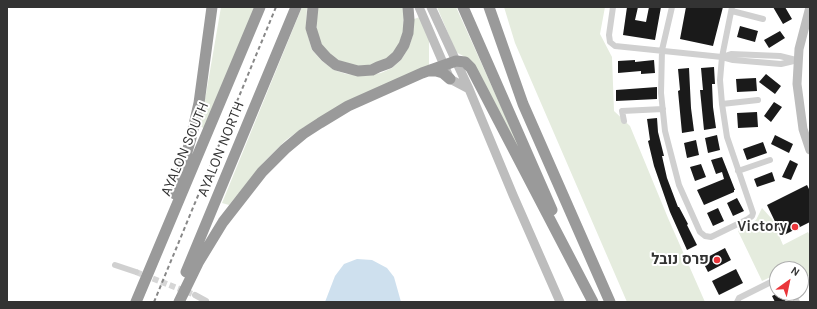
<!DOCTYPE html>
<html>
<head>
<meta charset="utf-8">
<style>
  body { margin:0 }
  #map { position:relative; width:817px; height:309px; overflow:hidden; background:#fff; font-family:Karla,sans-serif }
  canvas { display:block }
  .frame { position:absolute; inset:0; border:8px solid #333; pointer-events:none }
  .north { position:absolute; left:769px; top:261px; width:40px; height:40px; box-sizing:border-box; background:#fff; border:1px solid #adadad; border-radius:50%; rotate:33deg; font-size:11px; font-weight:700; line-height:16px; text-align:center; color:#333 }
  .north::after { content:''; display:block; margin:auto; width:14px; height:18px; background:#ea353a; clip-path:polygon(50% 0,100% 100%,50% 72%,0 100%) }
</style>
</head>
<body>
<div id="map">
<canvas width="817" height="309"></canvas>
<div class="frame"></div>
<div class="north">N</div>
</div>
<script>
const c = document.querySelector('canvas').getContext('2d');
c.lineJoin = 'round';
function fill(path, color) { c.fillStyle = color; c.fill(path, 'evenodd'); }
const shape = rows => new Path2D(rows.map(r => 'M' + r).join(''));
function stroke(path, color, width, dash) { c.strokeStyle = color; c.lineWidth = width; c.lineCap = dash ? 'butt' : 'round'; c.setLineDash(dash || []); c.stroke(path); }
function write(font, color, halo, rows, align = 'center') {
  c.font = font + ' Karla,Heebo,sans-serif'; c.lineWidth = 4; c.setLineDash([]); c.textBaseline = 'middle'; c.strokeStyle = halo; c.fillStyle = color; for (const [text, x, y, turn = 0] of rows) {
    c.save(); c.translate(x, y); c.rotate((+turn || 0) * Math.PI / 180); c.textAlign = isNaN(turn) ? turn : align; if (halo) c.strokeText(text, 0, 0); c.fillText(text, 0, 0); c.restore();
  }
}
const green = shape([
  [221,7,256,7,206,129,199,126,206,94],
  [302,7,307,7,306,29,312,50,322,61,334,70,346,74,364,76,381,73,392,68,401,60,409,47,413,35,414,19,420,17,429,40,429,66,304,127,286,140,264,162,229,205,222,203],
  [318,7,404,7,403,32,397,49,386,59,371,65,359,66,339,61,324,50,317,33,316,14],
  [437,7,456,7,526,162,465,57,456,52],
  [504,7,605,7,600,34,612,57,614,111,630,126,668,218,705,302,627,302,515,43],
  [762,208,772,219,783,245,808,232,810,236,810,275,801,281,801,269,777,269,777,274,762,281,738,231,756,220]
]);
const water = shape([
  [357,259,372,260,387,268,394,277,401,302,325,302,335,276,344,264]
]);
const building = shape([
  [627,7,638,7,635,20,646,22,649,7,661,7,655,40,623,35],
  [686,7,723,7,713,46,680,39],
  [773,7,785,7,792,19,783,24],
  [740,26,758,31,755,42,737,37],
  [780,31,785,38,769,48,764,40],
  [635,60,635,62,654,60,655,73,641,74,641,71,618,73,618,61],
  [714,67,715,84,712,84,713,107,716,128,704,130,700,90,703,90,701,68],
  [689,68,691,108,694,131,682,133,678,91,680,90,678,69],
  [766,74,781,86,775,94,759,82],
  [756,78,757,91,737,92,736,79],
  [657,87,657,99,616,101,616,90],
  [774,102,782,107,771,122,764,116],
  [757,112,758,127,738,128,737,113],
  [657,118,658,132,664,156,662,156,667,178,678,207,679,207,688,224,687,225,697,245,687,250,670,212,654,166,648,141,650,140,647,119],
  [717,135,720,150,708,153,705,138],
  [775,135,793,144,789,153,771,144],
  [696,140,699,155,687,158,684,143],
  [763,142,767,153,747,160,743,149],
  [722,157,735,190,734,190,734,192,704,205,697,190,724,179,722,172,716,174,711,160],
  [790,160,798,164,791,180,782,177],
  [701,164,706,177,695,181,690,167],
  [772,172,775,181,757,187,754,179],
  [807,185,810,191,810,222,782,236,767,205],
  [737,198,744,211,733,216,727,203],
  [718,208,724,221,713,226,707,213],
  [725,248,731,260,708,272,702,260],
  [736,269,743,283,719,295,712,281],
  [778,293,782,293,786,302,775,302,772,296]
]);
const streetTunnel = shape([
  [136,272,195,295]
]);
const street = shape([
  [613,7,609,35,610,42,615,46,722,57,733,60,781,64,798,60],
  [672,7,662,50,661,93,665,131,679,185,700,232,705,236,711,237,748,219,752,216,753,213,727,137,722,104,720,80,722,57,732,7],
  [732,11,763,19],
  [722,57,731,54,780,56,796,60],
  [722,104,758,100],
  [624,121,622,111,663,109],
  [738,171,770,160],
  [115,265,136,272],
  [792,293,797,302],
  [195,295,206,301],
  [737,302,739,298,777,279]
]);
const secondary = shape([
  [419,7,450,79,469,89],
  [431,7,469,89,513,195,560,302],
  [810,7,799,49,797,84,803,129,810,150]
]);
const highway = shape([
  [313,7,311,28,317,47,326,57,336,65,358,71,372,70,378,67,389,63,397,56,404,45,408,33,409,20,408,7],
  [463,7,552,210],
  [489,7,523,104,610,302],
  [429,71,436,71,443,73,450,79],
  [175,194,191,138,199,103,212,7],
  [186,272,296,7],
  [136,302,260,7],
  [179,302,198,263,223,222,262,172,285,149,303,134,320,123,348,106,422,73,456,61,465,62,471,68,593,302]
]);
const rail = shape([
  [154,302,276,7]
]);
const markers = [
  [795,227,4,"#ea353a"],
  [717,260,4,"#ea353a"]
];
const streetNames = [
  ["AYALON SOUTH",185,149,-67],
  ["AYALON NORTH",221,149,-68]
];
const poiNames = [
  ["Victory",787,227],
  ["פרס נובל",709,260]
];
fill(green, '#e5ecde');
fill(water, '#cee0ee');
fill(building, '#1a1a1a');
stroke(streetTunnel, '#d6d6d6', 6, [6, 3]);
stroke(street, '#d0d0d0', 6);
stroke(secondary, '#bdbdbd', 9);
stroke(highway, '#9a9a9a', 11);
stroke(rail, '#888', 2, [4, 3]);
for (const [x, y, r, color] of markers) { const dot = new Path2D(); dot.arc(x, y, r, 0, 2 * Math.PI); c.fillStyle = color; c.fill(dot); stroke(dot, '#fff', 1.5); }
write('15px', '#333', '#fff', streetNames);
write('bold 15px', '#333', '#fff', poiNames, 'right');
</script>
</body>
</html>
